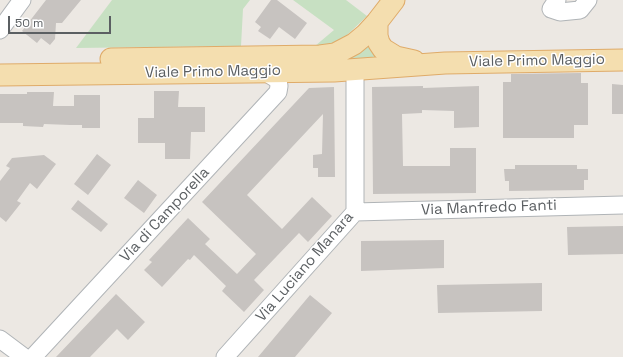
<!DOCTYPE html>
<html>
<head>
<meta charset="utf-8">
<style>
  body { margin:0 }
  #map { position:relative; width:623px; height:357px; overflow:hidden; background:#ece8e3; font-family:"Space Grotesk",sans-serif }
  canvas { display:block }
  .scale { position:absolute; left:8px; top:16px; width:103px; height:18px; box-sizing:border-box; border:2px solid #5b5f62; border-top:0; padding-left:5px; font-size:12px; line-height:14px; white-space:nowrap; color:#5b5f62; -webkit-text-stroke:3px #fff; paint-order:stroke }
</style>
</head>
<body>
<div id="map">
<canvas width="623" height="357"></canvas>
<div class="scale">50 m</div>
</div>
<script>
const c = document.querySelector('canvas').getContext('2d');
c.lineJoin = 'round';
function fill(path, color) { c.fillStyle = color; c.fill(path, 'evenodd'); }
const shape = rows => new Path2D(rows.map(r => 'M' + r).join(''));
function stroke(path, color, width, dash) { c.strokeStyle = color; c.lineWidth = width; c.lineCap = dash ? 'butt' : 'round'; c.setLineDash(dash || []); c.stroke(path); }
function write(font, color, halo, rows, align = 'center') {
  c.font = font + ' "Space Grotesk",sans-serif'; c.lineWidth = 3; c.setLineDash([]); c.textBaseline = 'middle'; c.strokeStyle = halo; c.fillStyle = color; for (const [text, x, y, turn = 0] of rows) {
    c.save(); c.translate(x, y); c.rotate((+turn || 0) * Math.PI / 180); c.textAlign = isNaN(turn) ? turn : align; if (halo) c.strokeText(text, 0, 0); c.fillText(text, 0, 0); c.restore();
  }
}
const green = shape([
  [112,0,250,0,243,9,241,46,76,48],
  [293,0,346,0,367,16,345,37,334,43,326,47,315,46,334,30],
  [367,40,385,61,338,61]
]);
const building = shape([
  [46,0,81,0,62,23,56,23,55,39,50,45,41,38,37,43,22,31],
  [271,0,277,0,307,23,295,39,279,27,270,39,258,31,261,27,255,22],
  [581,73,581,83,588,83,588,125,574,125,574,138,503,138,503,82,511,82,511,74],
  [612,84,623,85,623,114,612,114],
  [423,86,423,88,479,86,479,127,454,128,454,111,422,110,422,113,402,114,403,166,450,166,450,148,476,148,476,193,373,194,372,87],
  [334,87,335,177,318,177,318,168,313,168,313,155,322,154,323,114,247,195,282,229,312,197,332,216,308,242,299,233,254,280,264,290,244,312,222,291,226,286,194,255,190,260,188,259,162,287,144,270,152,262,149,260,188,218,210,239,205,244,237,274,256,254,202,202,309,88],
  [154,91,179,91,178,107,205,107,205,132,191,132,190,159,165,159,165,143,138,143,138,118,154,118],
  [27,92,54,92,53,106,74,106,74,95,100,95,100,128,82,128,82,125,70,125,44,124,43,127,23,126,23,123,0,123,0,94,27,94],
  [97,154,111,165,88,195,74,184],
  [44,155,56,164,37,189,30,183,17,201,21,203,6,222,0,217,0,181,10,168,6,166,12,158],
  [515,165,577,165,577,169,588,169,588,180,584,180,584,190,509,191,509,181,505,181,504,169,515,169],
  [138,180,157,195,144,213,124,198],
  [78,200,108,224,101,232,71,209],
  [623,226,623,254,568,255,567,227],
  [444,240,444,268,361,271,361,241],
  [542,283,542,311,438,313,437,285],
  [116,294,145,322,128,340,117,329,90,357,56,357],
  [310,295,332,313,295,357,258,357]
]);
const minor = shape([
  [557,0,551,9,560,12,580,10,588,0],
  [0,30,22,0],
  [355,212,623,205],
  [0,339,24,357],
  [33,357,278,92,279,86,278,80,265,72],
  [225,357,355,212,355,70]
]);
const major = shape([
  [377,22,377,36,379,43,383,49,396,57,414,61],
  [111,59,320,56,335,54,354,44,366,34,377,22,394,0],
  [0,75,334,71,445,63,623,60]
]);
const streetNames = [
  ["Viale Primo Maggio",537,61,-1],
  ["Viale Primo Maggio",213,72,-1],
  ["Via Manfredo Fanti",489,208,-2],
  ["Via di Camporella",165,215,-47],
  ["Via Luciano Manara",305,267,-49]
];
fill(green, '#c7e0c2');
fill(building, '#c7c3c0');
stroke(minor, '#b0b4b7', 19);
stroke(major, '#dfab69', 23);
stroke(minor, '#fff', 17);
stroke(major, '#f4deaf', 21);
write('15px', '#5b5f62', '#fff', streetNames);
</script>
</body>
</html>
